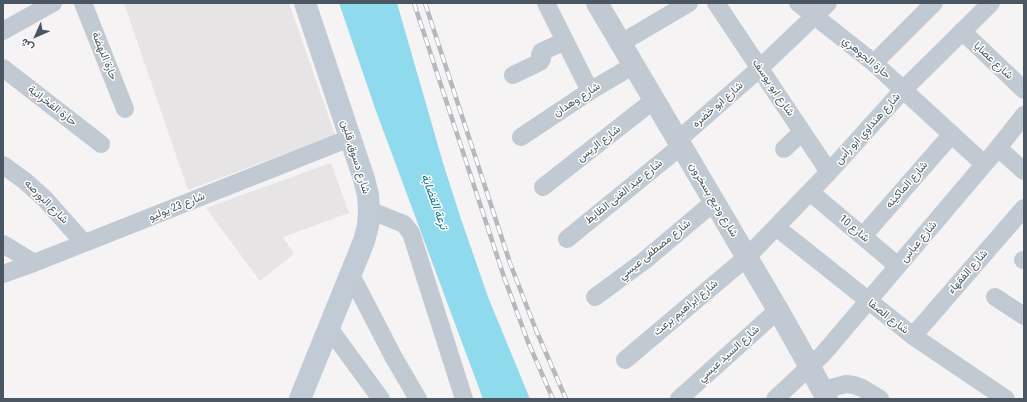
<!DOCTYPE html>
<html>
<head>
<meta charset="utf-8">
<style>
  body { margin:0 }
  #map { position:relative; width:1027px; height:402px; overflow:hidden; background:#f5f3f3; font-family:"Roboto Condensed",Vazirmatn,sans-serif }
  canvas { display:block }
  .frame { position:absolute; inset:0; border:4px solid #4a5661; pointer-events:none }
  .north { position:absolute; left:16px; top:16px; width:40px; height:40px; -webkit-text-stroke:3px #fff; paint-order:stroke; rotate:225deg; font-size:11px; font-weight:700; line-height:16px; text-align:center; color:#4a5661 }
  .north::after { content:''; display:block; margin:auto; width:14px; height:18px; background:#4a5661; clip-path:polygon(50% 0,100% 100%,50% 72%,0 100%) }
</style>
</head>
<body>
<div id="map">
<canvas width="1027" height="402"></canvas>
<div class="frame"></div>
<div class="north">ش</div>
</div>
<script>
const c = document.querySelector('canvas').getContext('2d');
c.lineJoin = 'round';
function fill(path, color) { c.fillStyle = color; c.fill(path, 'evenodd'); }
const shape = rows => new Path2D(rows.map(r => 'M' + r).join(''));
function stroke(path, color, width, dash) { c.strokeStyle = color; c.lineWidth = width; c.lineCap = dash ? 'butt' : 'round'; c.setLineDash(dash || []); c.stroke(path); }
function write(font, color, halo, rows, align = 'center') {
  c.font = font + ' "Roboto Condensed",Vazirmatn,sans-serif'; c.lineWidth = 3; c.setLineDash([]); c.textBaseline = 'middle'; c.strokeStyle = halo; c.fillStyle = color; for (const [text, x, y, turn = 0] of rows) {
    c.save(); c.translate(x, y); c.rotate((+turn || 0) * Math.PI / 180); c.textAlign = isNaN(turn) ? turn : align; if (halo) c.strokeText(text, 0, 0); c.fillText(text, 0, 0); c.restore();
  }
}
const education = shape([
  [124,3,289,3,335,135,188,190],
  [331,163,349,213,283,237,294,254,260,281,206,208]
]);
const water = shape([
  [339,3,397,3,443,163,461,219,488,297,530,399,483,399,376,111]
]);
const minor = shape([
  [83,3,125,109],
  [546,3,590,91],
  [716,3,829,172],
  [798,3,874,63,984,164],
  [3,31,53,3],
  [962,31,1024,90],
  [621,43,689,3],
  [874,63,934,3],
  [3,68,101,144],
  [513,75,540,62,542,59,540,55,541,52,565,41],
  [521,137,590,91,634,65],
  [678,140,760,68,828,3],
  [998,148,1024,171],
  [784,149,802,132],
  [3,165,25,181,45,199,84,243],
  [543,187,654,100],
  [810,192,898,266],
  [369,210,404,224,411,233,464,399],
  [776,227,913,336,1006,399],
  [863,236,952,134],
  [567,239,681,146],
  [3,244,34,263],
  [1023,260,1024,260],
  [3,274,34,263,350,138],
  [351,275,394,358,418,399],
  [595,297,644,261,714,202],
  [995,297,1024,316],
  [329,328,381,399],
  [913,336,1024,208],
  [625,360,747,257,829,172,903,90,991,3],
  [823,390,846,384,854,385,862,388,880,399],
  [679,399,778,310],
  [775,399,823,354,998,148,1024,115]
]);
const tertiary = shape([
  [597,3,778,310,810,367,827,399]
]);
const secondary = shape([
  [300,399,364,241,368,226,369,210,368,195,364,179,305,3]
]);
const rail = shape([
  [414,3,504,277,528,342,553,399],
  [425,3,510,263,536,330,566,399]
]);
const streetNames = [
  ["حارة النهضة",104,56,68],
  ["حارة الجوهري",866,58,40],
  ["شارع عصايا",993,61,43],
  ["شارع ابو يوسف",773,88,56],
  ["شارع وهدان",577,100,-33],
  ["شارع ابو خضره",718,105,-41],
  ["حارة الفخرانية",52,106,38],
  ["شارع هنداوي ابو رأس",868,129,-48],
  ["شارع الريس",599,144,-38],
  ["شارع دسوق, قلين",355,157,73],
  ["شارع الماكينه",907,185,-49],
  ["شارع عبد الغنى الظايط",624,192,-39],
  ["شارع وديع بسخرون",713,200,59],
  ["شارع البورصه",46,202,45],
  ["شارع 23 يوليو",177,207,-22],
  ["شارع 10",854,229,40],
  ["شارع عباس",919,242,-50],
  ["شارع مصطفى عيسي",655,250,-39],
  ["شارع الفقهاء",968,272,-49],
  ["شارع ابراهيم برعث",686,308,-40],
  ["شارع الصفا",888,317,38],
  ["شارع السيد عيسي",729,354,-42]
];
const waterNames = [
  ["ترعة القضابة",434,202,70]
];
fill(education, '#e6e4e5');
fill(water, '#90daee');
stroke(minor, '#c1cad2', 18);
stroke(tertiary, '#c1cad2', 22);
stroke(secondary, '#c1cbd6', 22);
stroke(rail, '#b5b8bd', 4.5);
stroke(rail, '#fff', 3, [9]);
write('11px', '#4a5661', '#fff', streetNames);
write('italic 12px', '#0c7c9b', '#fff', waterNames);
</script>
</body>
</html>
